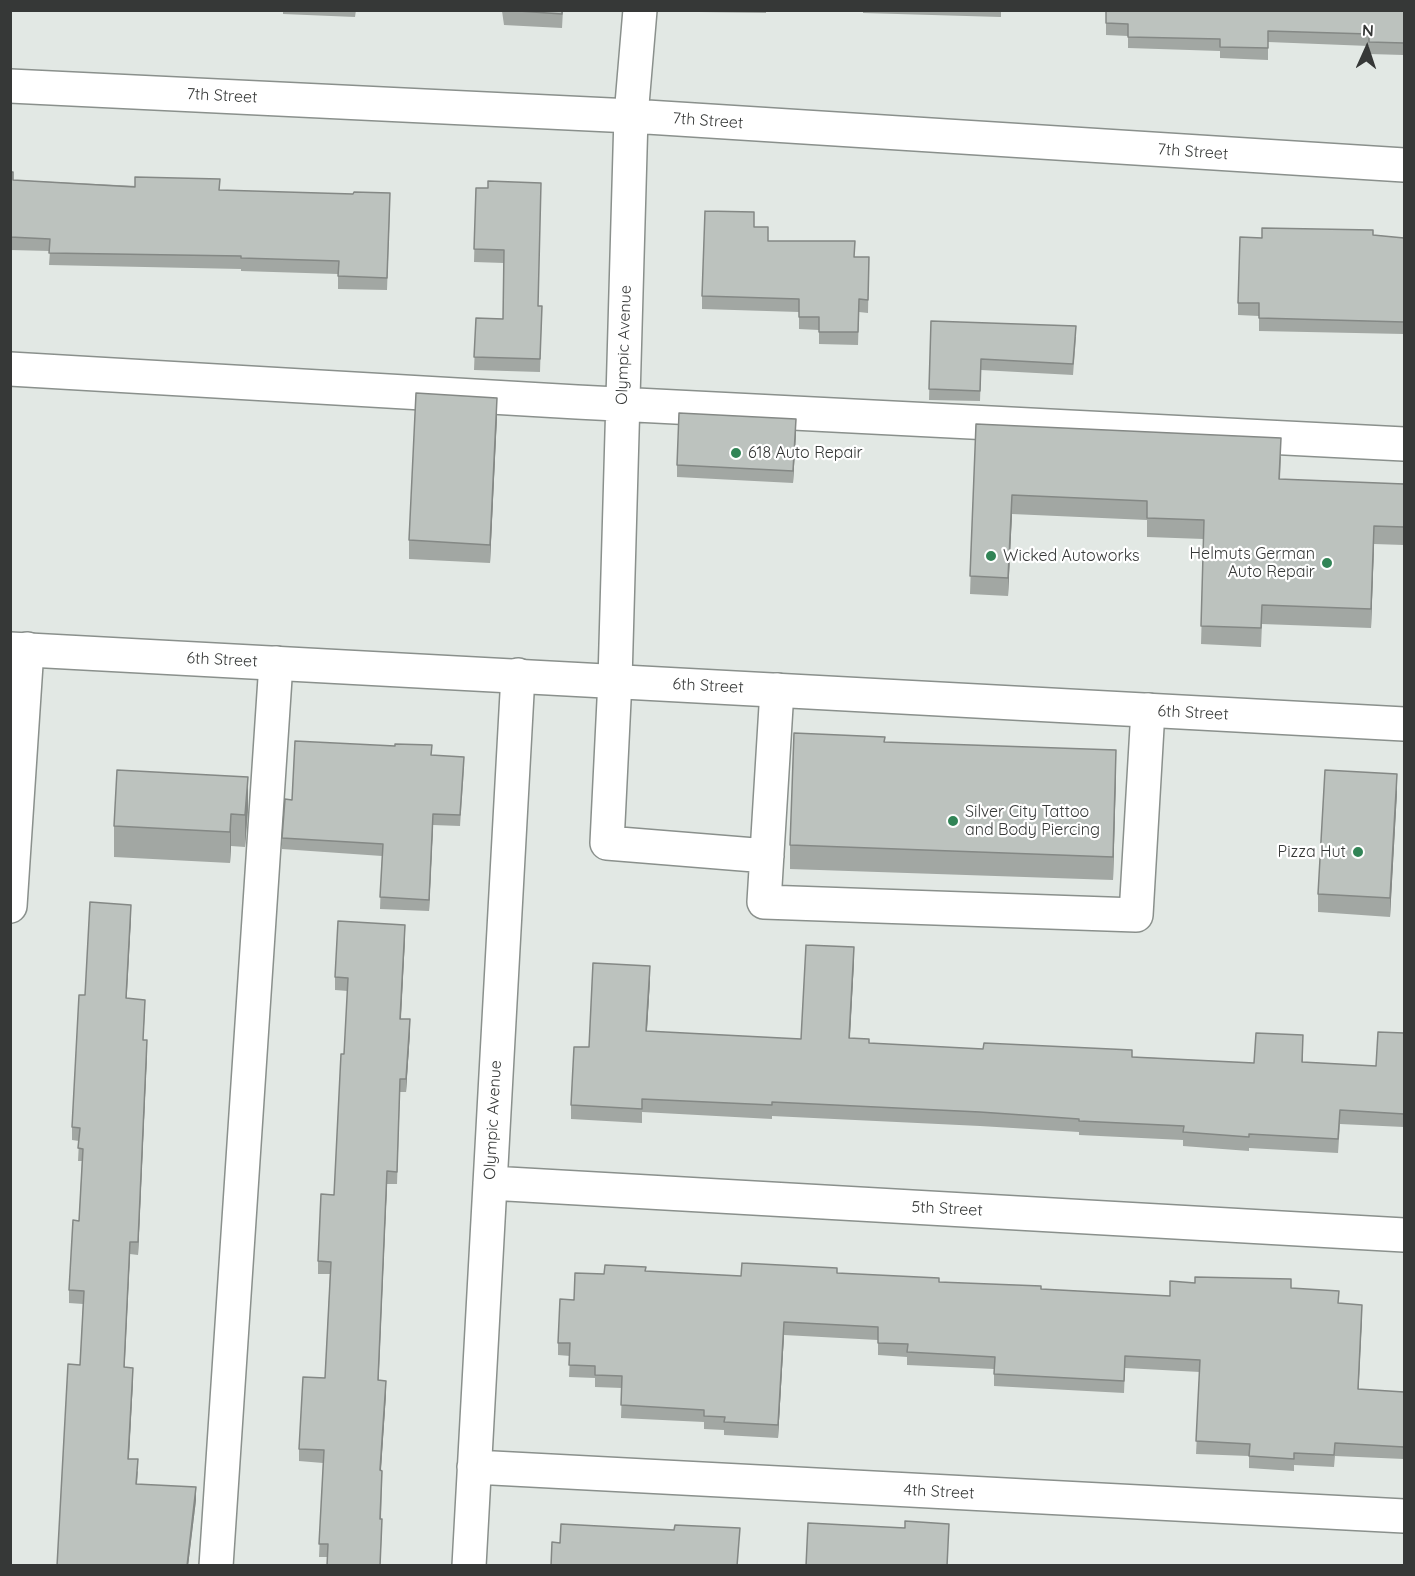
<!DOCTYPE html>
<html>
<head>
<meta charset="utf-8">
<style>
  body { margin:0 }
  #map { position:relative; width:1415px; height:1576px; overflow:hidden; background:#e2e8e4; font-family:Quicksand,sans-serif }
  canvas { display:block }
  .frame { position:absolute; inset:0; border:12px solid #363837; pointer-events:none }
  .north { position:absolute; left:1337px; top:18px; width:60px; height:60px; -webkit-text-stroke:4px #fff; paint-order:stroke; rotate:3deg; font-size:16px; font-weight:700; line-height:24px; text-align:center; color:#363837 }
  .north::after { content:''; display:block; margin:auto; width:21px; height:27px; background:#363837; clip-path:polygon(50% 0,100% 100%,50% 72%,0 100%) }
</style>
</head>
<body>
<div id="map">
<canvas width="1415" height="1576"></canvas>
<div class="frame"></div>
<div class="north">N</div>
</div>
<script>
const c = document.querySelector('canvas').getContext('2d');
c.lineJoin = 'round';
const shape = rows => new Path2D(rows.map(r => 'M' + r).join(''));
function stroke(path, color, width, dash) { c.strokeStyle = color; c.lineWidth = width; c.lineCap = dash ? 'butt' : 'round'; c.setLineDash(dash || []); c.stroke(path); }
function fill(path, color) { c.fillStyle = color; c.fill(path, 'evenodd'); }
function write(font, color, halo, rows, align = 'center') {
  c.font = font + ' Quicksand,sans-serif'; c.lineWidth = 4.5; c.setLineDash([]); c.textBaseline = 'middle'; c.strokeStyle = halo; c.fillStyle = color; for (const [text, x, y, turn = 0] of rows) {
    c.save(); c.translate(x, y); c.rotate((+turn || 0) * Math.PI / 180); c.textAlign = isNaN(turn) ? turn : align; if (halo) c.strokeText(text, 0, 0); c.fillText(text, 0, 0); c.restore();
  }
}
const minor = shape([
  [640,10,631,116,615,680,607,843,767,856],
  [10,86,631,116,1404,165],
  [10,369,577,402,1404,444],
  [777,690,764,902,1136,915,1148,710],
  [10,906,27,649],
  [490,1183,1404,1235],
  [474,1467,1404,1516],
  [216,1566,276,663],
  [469,1566,518,675]
]);
const major = shape([
  [10,649,1404,724]
]);
const wall = shape([
  [283,10,356,10,355,17,283,14],
  [499,10,563,10,562,28,504,25,502,11],
  [699,10,766,10,766,13,699,12],
  [863,10,1001,10,1001,17,863,13],
  [1106,10,1404,10,1404,55,1369,54,1369,46,1268,42,1268,60,1220,58,1220,51,1128,48,1128,36,1106,35],
  [10,172,13,180,220,190,390,206,387,290,338,289,338,274,241,271,241,269,49,265,50,251,10,250],
  [476,188,488,188,538,306,542,306,540,372,474,370,476,318,503,319,504,263,474,262],
  [754,227,768,241,855,257,869,257,868,313,859,312,858,345,819,344,819,330,799,329,799,312,702,309,702,296],
  [1373,235,1404,238,1404,334,1259,331,1259,316,1238,315,1238,303,1262,238],
  [931,321,1076,337,1073,375,981,370,980,401,929,400],
  [497,416,490,563,409,559,409,540],
  [976,424,1281,457,1280,479,1404,484,1404,545,1374,544,1371,628,1262,624,1261,647,1201,644,1204,539,1147,537,1147,520,1012,514,1008,596,970,594],
  [796,432,793,483,677,477,677,465],
  [885,742,1116,774,1113,880,790,869,790,845],
  [432,755,464,768,460,826,433,825,429,911,380,909,382,856,282,849,282,838],
  [1397,792,1390,917,1318,912,1318,894],
  [248,809,245,847,231,846,230,863,114,857,114,826],
  [131,917,126,998,145,1012,143,1040,147,1053,138,1255,130,1254,124,1367,133,1380,129,1459,138,1472,137,1484,196,1500,188,1566,57,1566,80,1365,83,1304,69,1303,69,1290,79,1221,82,1161,78,1161,79,1141,72,1140,72,1127],
  [405,938,401,1019,410,1032,406,1092,400,1092,397,1184,387,1184,378,1380,386,1394,381,1470,382,1483,381,1519,382,1532,380,1566,327,1566,327,1557,319,1557,323,1463,299,1461,299,1449,325,1378,330,1274,318,1274,318,1261,334,1195,344,1054,348,991,335,990,335,977],
  [854,961,850,1038,869,1043,1254,1063,1303,1049,1303,1062,1376,1066,1404,1033,1404,1127,1340,1124,1338,1153,1249,1148,1249,1151,1183,1146,1183,1140,1079,1135,1079,1132,980,1126,772,1116,772,1119,642,1112,642,1123,571,1119,571,1105,589,1047,650,980,647,1031,801,1039],
  [645,1271,741,1276,837,1273,939,1282,1041,1289,1170,1296,1291,1288,1339,1303,1362,1317,1358,1389,1404,1392,1404,1459,1335,1456,1334,1467,1294,1465,1294,1471,1249,1468,1249,1456,1196,1454,1200,1372,1125,1368,1124,1393,994,1386,994,1369,907,1365,907,1357,878,1355,878,1340,784,1335,778,1438,724,1435,724,1430,704,1429,704,1422,621,1418,622,1388,595,1387,595,1378,569,1377,570,1356,558,1355,558,1343,574,1300,604,1274]
]);
const shadedWall = shape([
  [497,398,497,416,490,563,490,545],
  [796,419,796,432,793,483,793,471],
  [1012,495,1012,514,1008,596,1008,578],
  [1374,526,1374,544,1371,628,1371,609],
  [1116,750,1116,774,1113,880,1113,857],
  [1397,774,1397,792,1390,917,1390,898],
  [248,777,248,809,245,847,245,815],
  [231,814,231,846,230,863,230,832],
  [433,814,433,825,429,911,429,900],
  [131,905,131,917,126,1011,126,998],
  [405,925,405,938,400,1032,400,1019],
  [854,947,854,961,849,1052,849,1038],
  [650,966,650,980,646,1045,646,1031],
  [410,1019,410,1032,406,1092,406,1079],
  [147,1040,147,1053,138,1255,138,1242],
  [387,1171,387,1184,378,1393,378,1380],
  [130,1242,130,1254,124,1380,124,1367],
  [1362,1305,1362,1317,1358,1401,1358,1389],
  [784,1322,784,1335,778,1438,778,1425],
  [133,1368,133,1380,128,1471,128,1459],
  [386,1381,386,1394,380,1483,380,1470],
  [196,1487,196,1500,188,1566,187,1566]
]);
const building = shape([
  [504,10,562,10,562,14,504,10],
  [1106,10,1404,10,1404,43,1369,42,1369,34,1268,31,1268,48,1220,47,1220,39,1128,37,1128,24,1106,23,1106,10],
  [10,172,13,172,13,180,135,187,135,177,220,179,219,190,353,194,354,192,390,193,387,278,338,276,339,261,241,258,241,256,49,253,50,239,10,237,10,172],
  [488,181,541,183,538,306,542,306,540,359,474,357,476,318,503,319,504,250,474,249,476,188,488,188,488,181],
  [705,211,754,212,754,227,768,227,768,241,855,241,854,257,869,257,868,300,859,299,858,332,819,332,819,317,799,317,799,299,702,296,705,211],
  [1262,228,1373,230,1373,235,1404,238,1404,322,1259,318,1259,303,1238,303,1240,237,1262,238,1262,228],
  [931,321,1076,326,1073,364,981,359,980,391,929,389,931,321],
  [416,393,497,398,490,545,409,540,416,393],
  [679,413,796,419,793,471,677,465,679,413],
  [976,424,1281,438,1279,479,1404,484,1404,527,1374,526,1371,609,1262,605,1261,628,1201,626,1204,520,1147,518,1147,501,1012,495,1008,578,970,576,976,424],
  [794,733,885,737,884,742,1116,750,1113,857,790,845,794,733],
  [295,741,395,746,395,744,432,745,431,755,464,757,460,815,433,814,429,900,380,897,383,844,282,838,285,799,292,800,295,741],
  [117,770,248,777,245,815,231,814,230,832,114,826,117,770],
  [1325,770,1397,774,1390,898,1318,894,1325,770],
  [90,902,131,905,126,998,145,1000,143,1040,147,1040,138,1242,130,1242,124,1367,133,1368,128,1459,138,1459,136,1484,196,1487,187,1566,57,1566,68,1364,80,1365,84,1291,69,1290,73,1220,79,1221,83,1149,78,1148,80,1128,72,1127,79,995,85,995,90,902],
  [338,921,405,925,400,1019,410,1019,406,1079,400,1079,397,1172,387,1171,378,1380,386,1381,380,1470,382,1471,380,1519,382,1519,380,1566,327,1566,328,1544,319,1544,324,1450,299,1449,303,1377,325,1378,331,1262,318,1261,321,1194,334,1195,341,1054,344,1054,348,978,335,977,338,921],
  [806,945,854,947,849,1038,869,1039,869,1043,983,1049,984,1043,1132,1050,1132,1057,1254,1063,1256,1033,1303,1035,1302,1062,1376,1066,1378,1032,1404,1033,1404,1114,1340,1110,1338,1139,1249,1134,1249,1137,1183,1132,1184,1126,1079,1121,1079,1119,980,1112,772,1102,772,1105,642,1099,642,1109,571,1105,574,1047,589,1047,593,963,650,966,646,1031,801,1039,806,945],
  [742,1263,837,1268,837,1273,939,1278,939,1282,1041,1286,1041,1289,1170,1296,1170,1281,1195,1283,1195,1277,1291,1279,1291,1288,1339,1291,1338,1303,1362,1305,1358,1389,1404,1392,1404,1447,1335,1443,1334,1455,1294,1453,1294,1459,1249,1456,1250,1444,1196,1441,1200,1360,1125,1356,1124,1381,994,1374,995,1357,907,1352,908,1344,878,1343,878,1327,784,1322,778,1425,724,1422,725,1417,704,1416,704,1410,621,1405,622,1376,595,1375,595,1366,569,1365,570,1343,558,1343,560,1299,574,1300,575,1273,604,1274,605,1265,646,1267,645,1271,741,1276,742,1263],
  [905,1521,949,1524,947,1566,806,1566,808,1523,905,1528,905,1521],
  [561,1524,674,1530,675,1525,740,1528,737,1566,551,1566,552,1542,560,1543,561,1524]
]);
const markers = [
  [736,453,6,"#318456"],
  [991,556,6,"#318456"],
  [1327,563,6,"#318456"],
  [953,821,6,"#318456"],
  [1358,852,6,"#318456"]
];
const streetNames = [
  ["7th Street",222,96,3],
  ["7th Street",708,121,4],
  ["7th Street",1193,152,4],
  ["Olympic Avenue",624,345,-88],
  ["6th Street",222,660,3],
  ["6th Street",708,686,3],
  ["6th Street",1193,713,3],
  ["Olympic Avenue",493,1120,-87],
  ["5th Street",947,1209,3],
  ["4th Street",939,1492,3]
];
const poiNames = [
  ["618 Auto Repair",748,453],
  ["Helmuts German",1315,554,"right"],
  ["Auto Repair",1315,572,"right"],
  ["Wicked Autoworks",1003,556],
  ["Silver City Tattoo",965,812],
  ["and Body Piercing",965,830],
  ["Pizza Hut",1346,852,"right"]
];
stroke(minor, '#8a908c', 36);
stroke(major, '#8a908c', 36);
stroke(minor, '#fff', 33);
stroke(major, '#fff', 33);
fill(wall, '#a2a7a3');
fill(shadedWall, '#848885');
fill(building, '#bcc2be');
stroke(building, '#848885', 1.5);
for (const [x, y, r, color] of markers) { const dot = new Path2D(); dot.arc(x, y, r, 0, 2 * Math.PI); c.fillStyle = color; c.fill(dot); stroke(dot, '#fff', 2); }
write('16px', '#363837', '#fff', streetNames);
write('16px', '#363837', '#fff', poiNames, 'left');
</script>
</body>
</html>
